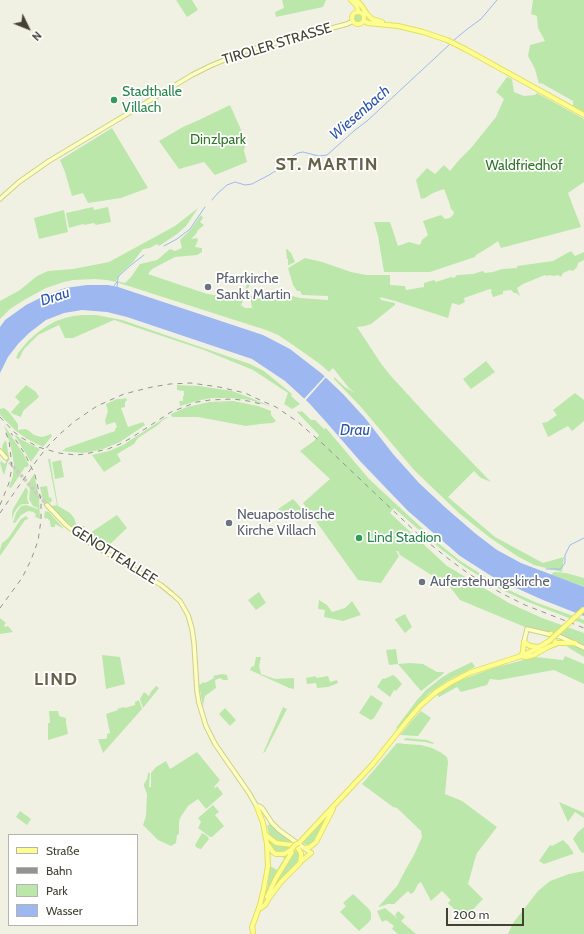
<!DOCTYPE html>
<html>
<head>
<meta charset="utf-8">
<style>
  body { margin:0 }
  #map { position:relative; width:584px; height:934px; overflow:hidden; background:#f1f1e3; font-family:Cabin,sans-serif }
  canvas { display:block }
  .legend { position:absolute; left:8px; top:834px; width:130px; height:92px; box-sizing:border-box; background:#fff; border:1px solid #b4b3ad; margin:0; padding:5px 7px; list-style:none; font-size:12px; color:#434133 }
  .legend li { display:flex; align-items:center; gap:8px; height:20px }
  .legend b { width:20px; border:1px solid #b4b3ad }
  .north { position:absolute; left:8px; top:8px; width:40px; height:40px; -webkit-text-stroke:3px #fff; paint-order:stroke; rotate:133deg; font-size:11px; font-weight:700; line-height:16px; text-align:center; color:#434133 }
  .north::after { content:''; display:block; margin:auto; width:14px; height:18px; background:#434133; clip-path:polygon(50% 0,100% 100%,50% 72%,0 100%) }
  .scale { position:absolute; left:446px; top:908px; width:78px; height:18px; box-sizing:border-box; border:2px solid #434133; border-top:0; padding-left:5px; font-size:12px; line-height:14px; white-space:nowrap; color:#434133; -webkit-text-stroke:3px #fff; paint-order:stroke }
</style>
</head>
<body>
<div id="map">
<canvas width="584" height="934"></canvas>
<ul class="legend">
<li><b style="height:5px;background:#fefd8f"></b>Straße</li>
<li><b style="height:5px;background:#939393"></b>Bahn</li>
<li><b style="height:11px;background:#bbe7ab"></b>Park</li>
<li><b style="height:11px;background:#9db8f0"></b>Wasser</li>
</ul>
<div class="north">N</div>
<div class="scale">200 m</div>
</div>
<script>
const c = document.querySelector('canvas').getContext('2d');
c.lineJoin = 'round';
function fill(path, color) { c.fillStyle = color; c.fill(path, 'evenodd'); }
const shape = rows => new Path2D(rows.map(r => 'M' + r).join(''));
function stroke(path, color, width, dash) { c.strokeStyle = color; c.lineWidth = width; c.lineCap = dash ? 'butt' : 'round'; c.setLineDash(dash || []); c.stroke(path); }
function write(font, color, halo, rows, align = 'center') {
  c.font = font + ' Cabin,sans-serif'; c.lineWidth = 3.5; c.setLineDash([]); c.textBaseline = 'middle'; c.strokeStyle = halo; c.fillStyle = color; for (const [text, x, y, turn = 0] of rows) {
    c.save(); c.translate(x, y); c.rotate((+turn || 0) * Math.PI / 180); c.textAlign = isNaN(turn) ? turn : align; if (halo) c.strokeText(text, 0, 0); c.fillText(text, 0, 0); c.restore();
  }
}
const green = shape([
  [176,0,192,0,198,10,187,17],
  [282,0,326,0,323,7,276,17,275,12,284,8],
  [533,0,584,0,584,112,573,106,573,101,541,83,539,84,535,69,528,56,530,45,545,41,538,28,537,16,531,14],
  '353 18a5 5 0 1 1 10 0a5 5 0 1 1-10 0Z',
  [507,77,512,79,514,92,524,96,535,95,537,93,584,119,584,182,568,193,581,227,501,248,498,241,491,246,476,255,475,257,430,272,384,272,378,236,374,222,390,222,398,246,409,242,420,245,422,240,428,235,423,221,441,215,445,219,450,218,453,215,454,212,451,209,449,202,444,189,433,193,425,198,421,199,416,180,427,168,435,174,444,165,450,171,459,160,471,148,496,117,504,99,496,92],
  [230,105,246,141,244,151,247,162,215,175,204,162,179,169,159,141,183,127,199,120],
  [112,128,148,188,121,198,88,203,83,193,72,196,65,172,60,160],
  [93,207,94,210,108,207,111,222,96,225,94,223,84,225,83,224,69,228,66,213],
  [198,208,186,226,177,234,159,246,157,244,150,248,143,249,133,262,119,275,116,281,125,283,131,277,140,264,157,260,170,249,175,251,182,248,180,240,191,229,201,215,203,218,200,222,204,225,198,230,196,234,191,239,197,238,198,240,195,247,202,248,202,252,197,255,175,257,152,269,148,274,207,294,236,298,241,297,246,287,247,281,251,282,241,305,245,308,252,308,250,296,270,295,288,295,300,298,328,300,328,296,302,295,300,291,297,291,293,285,288,268,305,258,322,262,351,272,366,275,390,275,390,285,405,286,406,290,424,287,424,283,434,280,436,282,451,277,454,278,457,275,473,274,483,271,485,273,493,272,502,269,517,268,517,266,553,261,571,251,575,256,584,252,584,260,578,263,577,267,573,271,570,270,563,273,561,277,558,275,553,276,550,275,547,276,545,275,523,284,517,288,520,296,516,293,514,293,511,290,503,291,503,294,493,297,491,292,492,290,490,289,464,298,465,302,459,305,452,303,448,318,395,301,380,297,381,300,395,303,395,305,371,324,365,326,357,327,382,365,390,375,434,423,491,482,481,478,474,471,448,497,495,537,543,563,564,557,562,572,534,565,517,556,489,537,460,514,414,470,361,407,334,379,334,377,345,387,355,393,349,388,333,368,329,372,320,364,293,345,278,335,266,330,116,282,107,280,95,279,73,280,64,282,46,288,24,300,10,309,0,319,0,301,20,290,37,276,48,271,73,269,109,262,175,226],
  [64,210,68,232,39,239,34,218],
  [286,249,287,249,291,253,295,262,289,265,288,265,288,259,287,259],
  [82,315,96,315,122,320,250,364,264,371,292,394,291,396,300,404,294,408,292,409,284,404,288,393,253,370,204,350,114,320,73,338,65,338,59,325,38,335,24,349,19,359,16,358,18,353,28,341,37,333,47,326,56,321,65,318,74,316],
  [486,361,495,372,471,389,463,379],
  [26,385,36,392,39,397,23,411,21,417,13,414,11,412,20,402,15,397],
  [177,385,199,386,232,391,251,398,272,407,250,400,231,398,212,398,201,400,180,406,179,401,183,401,183,396,184,396,184,391,177,390],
  [575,393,584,400,584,421,572,431,568,426,548,437,542,423,547,422,557,415,553,410],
  [126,398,127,400,125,402,125,407,121,408,128,427,143,422,145,425,120,442,103,449,90,452,82,453,62,451,66,448,115,431,115,429,117,427,115,422,106,425,105,420,108,411,106,404,117,399,121,399],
  [233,401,258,406,271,411,271,415,276,421,273,423,260,424,246,426,198,417,172,417,171,414,187,407,209,402],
  [4,408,9,412,18,424,18,430,25,429,28,430,34,435,41,437,46,436,51,434,52,436,43,447,27,439,16,431,1,416,0,414,0,409],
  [299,411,300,412,302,411,311,420,315,420,324,429,326,428,369,479,438,543,459,560,487,578,513,592,535,602,584,620,584,624,528,602,498,588,465,567,442,550,394,508,390,513,447,566,509,603,542,618,584,633,584,646,562,636,525,627,460,600,450,587,411,562,400,555,398,551,396,551,399,556,381,583,358,580,303,503,330,479,300,451,314,441,319,435,297,412],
  [166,417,168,417,162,421,158,425,138,438,134,444,117,454,121,461,104,472,92,455,109,451,123,445],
  [4,425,24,455,29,465,27,467,25,467,11,488,9,487,13,476,14,464,11,447],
  [16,435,22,440,40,449,31,462,15,436],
  [6,440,9,457,4,475,3,473,0,463,1,461,5,464,8,457,3,452,2,448,3,444],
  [48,459,50,459,58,506,70,513,74,518,76,524,80,526,85,526,80,531,74,529,62,519,56,513,49,503,52,506,57,505],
  [61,460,64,477,55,479,52,462],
  [34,474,39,497,40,519,35,517,36,514,34,513,34,512,28,511,21,515,15,523,13,523,16,513,21,506,26,505,38,509,38,508,33,506,30,501,29,499,30,489,27,485],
  [47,486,49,498,51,497,52,501,50,503,48,502,44,506,40,487],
  [26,487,28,491,27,498,29,504,22,504,18,507,14,513,12,520,12,513,13,509],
  [293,499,296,502,303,510,286,521,278,509],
  [45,511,49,512,64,529,55,524,55,527,51,527,50,523,50,521,47,518,46,519,44,517],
  [117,515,127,528,106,548,104,548,87,537,87,535],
  [26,516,28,518,28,519,25,520,0,556,0,550,2,543,5,541,9,537,21,519],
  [554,572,566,573,584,578,584,587,551,575],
  [259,592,266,603,256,610,248,600],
  [319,600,327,605,332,612,345,608,352,601,361,615,343,621,324,617,325,610,318,609],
  [405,614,412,627,405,633,395,620,395,619],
  [0,618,6,623,4,625,5,627,8,626,13,632,0,634],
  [566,645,578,647,584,650,584,657,569,648],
  [396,649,398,664,410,663,423,664,437,672,444,672,443,674,421,691,398,664,389,665,386,650],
  [102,655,120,657,125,684,106,689],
  [565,656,584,664,584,684,554,670,499,680,490,679,487,685,461,692,457,687,439,697,436,694,456,682,493,668,535,657,563,660],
  [256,657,261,657,259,666,261,674,275,679,294,678,294,689,289,688,250,670,252,666,254,667],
  [472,662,475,667,450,679,428,694,397,729,396,728,417,700,426,690,441,678,451,672],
  [222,674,227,675,228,680,223,680,220,678,215,680,216,688,205,696,204,700,203,707,199,685,204,682,205,683,214,678,213,676],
  [393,675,396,677,402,684,396,691,394,690,390,697,377,687,383,678,384,679],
  [316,676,316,678,328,676,330,682,337,680,338,683,328,687,317,688,316,683,307,684,306,678],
  [156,686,159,688,143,708,140,699,144,692,149,696,150,694,150,693],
  [371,695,383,703,374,718,371,720,359,713],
  [139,700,142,709,103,753,98,739,105,739,107,738,107,734,110,733,106,714,118,710,117,709,124,707,125,708,135,705,135,702],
  [283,707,287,709,265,752,263,753],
  [225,708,236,720,230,726,219,714],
  [49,711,58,711,59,716,66,718,66,723,68,734,48,740,48,723,50,723],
  [421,711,431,718,418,736,400,735,415,717],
  [406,738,427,740,434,743,433,744,425,742,403,740],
  [397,743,405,744,421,745,432,748,440,752,447,757,448,762,445,794,462,801,497,827,477,853,475,859,468,884,483,899,464,919,448,903,451,900,442,891,431,901,421,882,418,884,414,892,411,894,408,891,395,903,395,904,388,904,379,907,379,906,397,886,407,867,414,855,422,837,421,831,397,808,393,807,362,784],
  [197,752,220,780,214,787,216,788,217,786,223,794,206,809,198,799,188,806,180,818,179,822,179,834,177,835,176,843,171,846,158,840,143,825,146,816,147,794,144,786,144,784,147,779,148,773,150,773,149,787,151,787,151,773,156,767,166,761,170,769],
  [559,802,582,812,584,813,584,818,575,812,568,822],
  [213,805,219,812,215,815,224,826,212,837,210,837,198,828,201,822,198,818],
  [20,811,31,819,27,825,16,817],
  [330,812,316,839,313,843,307,845,302,843],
  [270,824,295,842,294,844,277,842,271,838,269,834,267,826],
  [584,827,584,853,581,852,573,839,578,832],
  [202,833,207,836,209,839,201,849,200,849,196,847,195,845],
  [268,839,292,846,289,850,283,853,276,852,272,849],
  [563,840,569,846,573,852,573,854,544,864,539,861,550,845,552,846],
  [297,849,300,853,300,858,297,863,281,879,274,887,273,887,281,872,293,854],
  [287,854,288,854,265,897,264,897,264,892,267,890,270,867,272,867,277,870,284,859,283,856],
  [584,871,584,934,508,934,513,923,538,891,550,881,569,874],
  [353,894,369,909,371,913,371,919,368,923,359,931,340,912,346,906,343,903],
  [385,908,398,919,395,915,398,911,405,917,401,921,416,934,398,934,392,929,394,926,386,920,382,922,377,911]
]);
const water = shape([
  [87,285,108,285,118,287,263,335,290,349,321,373,343,394,365,418,393,454,419,483,447,509,476,534,497,550,521,563,584,587,584,616,543,600,496,579,460,556,408,511,360,461,327,423,309,403,285,381,252,359,127,317,107,312,82,310,64,313,46,320,29,333,18,344,8,357,0,373,0,327,5,320,26,305,44,296,65,288]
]);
const pier = shape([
  [326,375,327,376,305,401,303,400]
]);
const stream = shape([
  [454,40,466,30,481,19,497,0],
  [212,200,218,193,227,185,235,182,245,185,252,184,269,175,277,170,293,156,298,153,303,152,319,156,327,155,355,130,367,121,449,45],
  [164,246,177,239,190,229,205,207],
  [113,287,117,282],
  [117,288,118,277,121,274,131,265,144,255],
  [546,569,560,569,562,567,565,563,565,555,570,545,584,538]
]);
const secondaryTunnel = shape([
  [6,458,47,505]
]);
const secondary = shape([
  [0,199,19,182,49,161,192,75,210,66,246,51,347,24,353,21],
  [0,451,6,458],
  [47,505,66,525,83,539,93,545,161,585,172,594,180,601,188,615,192,629,194,643,197,691,199,703,206,726,215,744,249,793,257,807,259,806,262,808,272,823,279,830,311,853],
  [524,642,527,629,561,637,584,648]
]);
const primary = shape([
  [351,0,357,6,358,11],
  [356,0,361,5,367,14,372,19,382,22],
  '352 18a6 6 0 1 1 12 0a6 6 0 1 1-12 0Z',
  [364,21,368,23,398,26,423,32,447,40,465,49,584,115],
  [551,634,556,644],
  [521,656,526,657,534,655,548,647,558,643,575,643],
  [521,656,523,652,524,642,530,646,540,647],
  [299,843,372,765,407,721,420,706,436,692,450,683,469,673,521,656,536,649,549,641],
  [268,845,273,852,276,854,284,854,291,850],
  [305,848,310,847,316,842,333,809],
  [300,862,311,853],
  [267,897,276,878,292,852],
  [261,908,265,905,269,898,281,882,300,863,301,857,301,853,298,848,292,845,276,843,265,834],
  [253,932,252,927,260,905,264,888,268,866,267,844,265,834,263,823,257,807]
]);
const rail = shape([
  [0,417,14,432,22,438,38,447,59,453,76,455,85,454,108,449,120,444,131,438,171,412,197,402,210,400,233,399,248,401,261,404],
  [0,505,9,483,12,467,10,449,9,441,4,428],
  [0,513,37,460,48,446,61,433,75,421,97,406,124,394,152,387,170,384,191,383,219,387,245,393,260,400,276,407,298,422,324,445,420,536,450,560,469,574,501,593,525,605,584,628],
  [0,608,22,578,31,560,38,541,41,520,41,500,35,475,25,454,11,433]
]);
const primaryBridge = shape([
  [549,641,584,609],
  [291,850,295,845,299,843]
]);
const markers = [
  [114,100,4,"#2e9e5b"],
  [208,287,4,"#6b7280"],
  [229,523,4,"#6b7280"],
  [359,538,4,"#2e9e5b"],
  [422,582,4,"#6b7280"]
];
const streetNames = [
  ["TIROLER STRASSE",277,44,-17],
  ["GENOTTEALLEE",114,555,32]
];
const leisureNames = [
  ["Stadthalle",122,92],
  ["Villach",122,108],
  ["Lind Stadion",367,538]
];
const parkNames = [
  ["Dinzlpark",218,140],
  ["Waldfriedhof",524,166]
];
const worshipNames = [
  ["Pfarrkirche",216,279],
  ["Sankt Martin",216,295],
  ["Neuapostolische",237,515],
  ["Kirche Villach",237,531],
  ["Auferstehungskirche",430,582]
];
const waterNames = [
  ["Wiesenbach",360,113,-41],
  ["Drau",55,297,-18],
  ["Drau",355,431]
];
const districtNames = [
  ["ST. MARTIN",327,165],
  ["LIND",56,680]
];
fill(green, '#bbe7ab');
fill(water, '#9db8f0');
fill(pier, '#f1f1e3');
stroke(stream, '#9db8f0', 1);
stroke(secondaryTunnel, '#cecec0', 3.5, [3.5, 2]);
stroke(secondary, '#cece90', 5.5);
stroke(primary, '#e3df5f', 6);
stroke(secondary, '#fdffbf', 3.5);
stroke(primary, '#fefd8f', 4);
stroke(rail, '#939393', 1, [5, 5]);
stroke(primaryBridge, '#e3df5f', 6, []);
stroke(primaryBridge, '#fefd8f', 4);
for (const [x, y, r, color] of markers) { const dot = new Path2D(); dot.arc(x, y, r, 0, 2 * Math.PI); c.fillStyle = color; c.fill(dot); stroke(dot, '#fff', 1.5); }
write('14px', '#434133', '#fff', streetNames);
write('14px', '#27864d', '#fff', leisureNames, 'left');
write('14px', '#2f7427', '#fff', parkNames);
write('14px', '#5b616d', '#fff', worshipNames, 'left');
write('italic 15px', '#2d55ae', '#fff', waterNames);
c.letterSpacing = '1px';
write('bold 18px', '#66624a', '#fff', districtNames);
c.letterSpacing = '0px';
</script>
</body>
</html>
